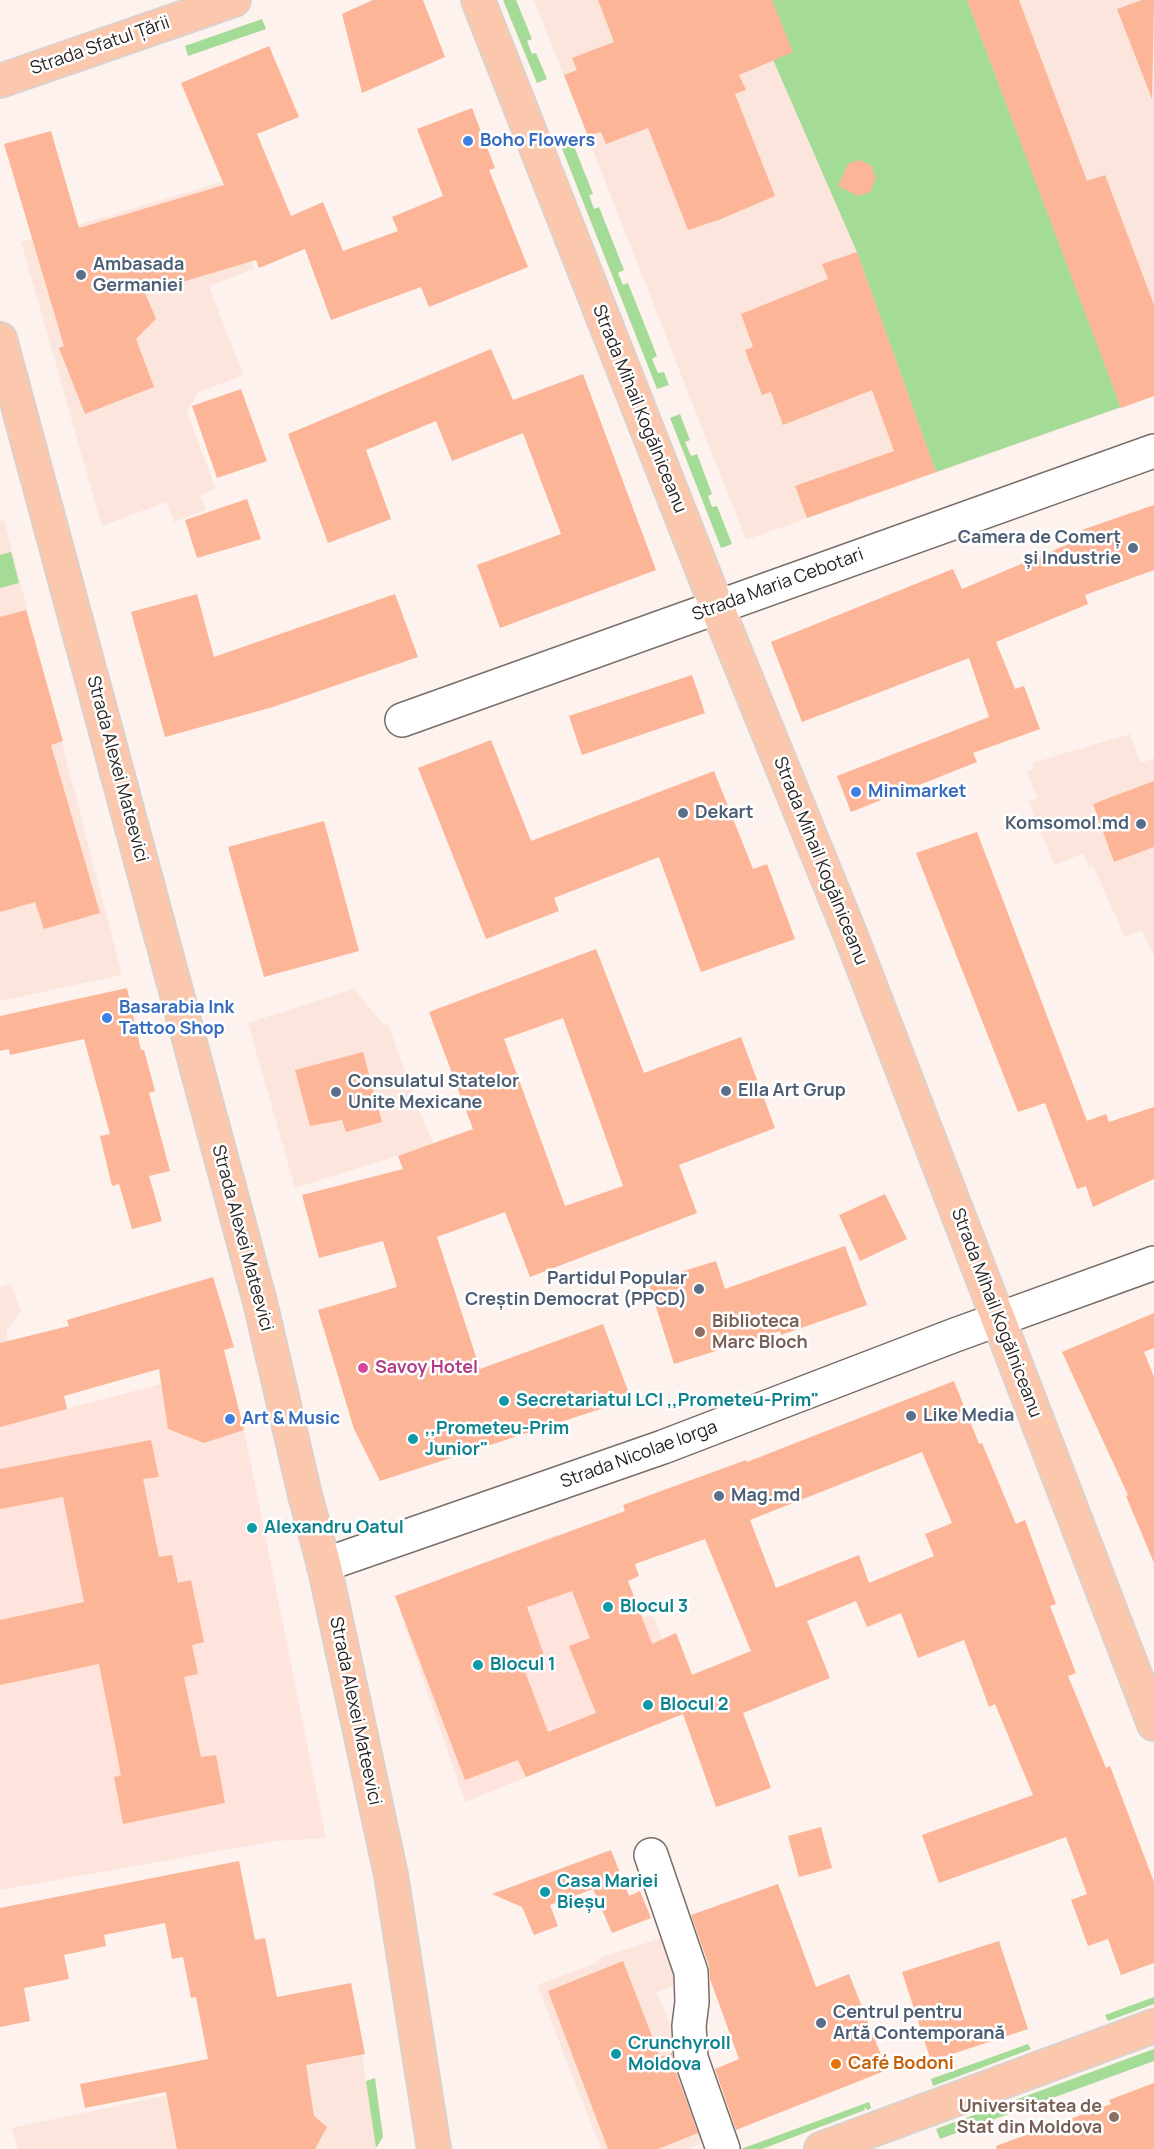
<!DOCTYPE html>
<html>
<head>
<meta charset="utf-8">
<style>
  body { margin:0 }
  canvas { display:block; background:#fdf2ed }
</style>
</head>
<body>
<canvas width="1154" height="2149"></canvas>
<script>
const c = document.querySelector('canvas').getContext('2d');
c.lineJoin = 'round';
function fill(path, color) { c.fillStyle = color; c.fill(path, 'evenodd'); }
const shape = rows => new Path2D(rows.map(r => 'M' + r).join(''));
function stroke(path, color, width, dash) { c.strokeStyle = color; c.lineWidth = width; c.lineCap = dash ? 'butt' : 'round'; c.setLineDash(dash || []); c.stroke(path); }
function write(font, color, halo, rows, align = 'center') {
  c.font = font + ' Manrope,sans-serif'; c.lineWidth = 5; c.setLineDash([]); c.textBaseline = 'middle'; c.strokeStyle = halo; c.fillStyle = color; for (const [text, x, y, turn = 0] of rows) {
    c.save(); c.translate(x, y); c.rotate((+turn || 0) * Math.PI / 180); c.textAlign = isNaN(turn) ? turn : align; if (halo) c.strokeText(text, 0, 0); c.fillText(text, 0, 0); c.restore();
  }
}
const built = shape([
  [534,0,1154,0,1154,396,746,540],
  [221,182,254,269,209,286,243,375,197,393,187,413,216,489,200,495,206,510,174,522,166,502,102,526,21,242],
  [4,520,122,975,0,1001,0,521],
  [1130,734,1141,763,1154,758,1154,956,1142,930,1125,937,1093,866,1089,868,1084,853,1054,865,1028,801,1037,798,1027,771,1034,769,1032,763],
  [354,989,383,1024,388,1024,419,1111,434,1144,295,1188,248,1023],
  [11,1284,21,1311,6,1331,8,1341,0,1426,0,1287],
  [673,1934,689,1980,656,1992,696,2081,716,2138,687,2149,601,2149,537,1985,596,1963,600,1958],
  [362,2054,376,2149,18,2149,12,2128]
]);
const education = shape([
  [161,1384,166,1416,187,1437,204,1443,244,1430,326,1838,275,1841,0,1890,0,1426],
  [559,1534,576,1580,631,1590,642,1617,653,1616,662,1639,676,1633,692,1674,708,1668,721,1698,465,1802,395,1596]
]);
const green = shape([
  [503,0,516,0,532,39,527,41,532,54,536,53,547,79,537,83],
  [747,0,967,0,1121,407,936,472,857,252],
  [262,19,266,29,188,56,185,46],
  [572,141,593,194,589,195,594,209,599,207,624,270,618,273,623,285,628,283,657,356,652,359,658,373,664,372,669,385,657,389,561,146],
  [680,414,690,440,685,442,691,456,697,454,712,494,708,496,712,507,717,506,732,544,721,548,670,418],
  [11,552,19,583,0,588,0,555],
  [1154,1997,1154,2004,1108,2021,1105,2015],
  [1028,2044,1031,2049,933,2086,931,2079],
  [1154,2049,1154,2061,940,2139,936,2129],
  [375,2078,383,2137,376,2148,366,2081],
  [869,2102,871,2108,868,2110,864,2107,865,2110,762,2149,741,2149]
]);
const building = shape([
  [373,0,423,0,445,57,362,93,342,14],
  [598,0,772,0,793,52,739,75,746,90,735,94,775,196,721,219,688,230,648,128,606,144,601,132,588,136,564,75,577,70,572,58,614,42],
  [967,0,1019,0,1087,181,1105,175,1154,305,1154,396,1121,408],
  [1142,0,1154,0,1152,99,1117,9],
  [269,46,299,117,257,134,291,216,323,202,343,251,398,231,392,217,443,196,417,129,472,108,495,168,489,170,528,267,429,307,421,287,331,320,305,249,259,268,256,260,145,293,156,319,136,339,154,387,85,414,59,348,64,346,4,144,51,131,79,228,224,185,181,83],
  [859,160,871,165,876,178,870,192,858,196,838,186,848,164],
  [857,252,936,472,807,518,795,486,894,451,872,390,783,425,771,392,762,395,745,350,753,347,741,314,828,279,822,264],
  [491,349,513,400,583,374,656,570,500,628,477,565,561,534,523,433,452,461,436,421,366,450,391,519,328,543,288,434],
  [241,389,267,461,217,478,192,406],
  [247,499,261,539,197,558,185,520],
  [1154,505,1154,570,1085,595,1088,604,996,642,1015,689,1024,686,1040,729,973,753,977,762,851,812,837,776,989,717,969,658,802,722,771,642,953,569,962,589,1078,540,1076,532],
  [197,594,214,657,395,594,418,657,273,707,165,737,131,612],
  [26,610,63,741,51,745,100,913,44,929,35,902,0,912,0,617],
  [692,675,705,713,582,755,569,716],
  [491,740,531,841,714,771,753,869,767,864,795,939,701,972,659,857,554,898,559,911,486,939,418,768],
  [1154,781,1154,847,1114,862,1093,804],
  [324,821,359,951,264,977,228,847],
  [977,832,1087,1121,1106,1114,1109,1122,1154,1107,1154,1179,1093,1207,1086,1186,1077,1189,1045,1103,1018,1112,916,853],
  [596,949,644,1073,741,1037,775,1128,679,1165,697,1213,530,1277,505,1212,437,1237,480,1369,603,1324,631,1399,380,1481,354,1429,318,1310,397,1287,383,1241,319,1258,302,1195,403,1169,398,1156,473,1129,429,1012],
  [563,1018,623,1186,565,1206,504,1039],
  [127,988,141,1050,144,1050,155,1091,149,1093,170,1171,149,1176,162,1221,132,1229,119,1184,112,1186,100,1136,110,1134,84,1039,10,1055,9,1049,0,1051,0,1016],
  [363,1052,382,1122,346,1132,342,1120,310,1126,295,1070],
  [885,1194,907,1239,860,1261,839,1215],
  [845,1246,867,1305,781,1335,780,1331,674,1364,648,1282,716,1261,725,1289],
  [213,1277,234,1347,224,1350,244,1430,204,1443,168,1429,159,1369,64,1396,67,1409,0,1427,0,1343,69,1326,67,1320],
  [1154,1313,1154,1348,1144,1352,1154,1377,1154,1563,1126,1496,1128,1495,1062,1352],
  [954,1381,979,1444,982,1443,1016,1524,1025,1520,1056,1604,1050,1606,1076,1673,1068,1676,1106,1768,1110,1766,1154,1882,1154,1963,1121,1975,1108,1939,1088,1946,1071,1900,1087,1894,1066,1837,939,1883,922,1835,1033,1795,995,1704,989,1707,964,1640,918,1658,901,1613,867,1627,856,1601,807,1621,830,1678,743,1713,771,1788,716,1807,683,1714,526,1777,518,1760,465,1780,395,1596,625,1511,623,1505,746,1460,747,1462],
  [922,1452,952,1523,925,1534,934,1556,869,1583,859,1555,776,1588,750,1520],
  [705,1539,751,1651,692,1675,676,1633,652,1644,628,1581,639,1576,635,1564],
  [572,1591,590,1638,569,1646,596,1713,548,1732,524,1669,546,1661,527,1607],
  [151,1440,159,1477,143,1479,159,1557,172,1555,178,1583,191,1580,204,1642,192,1645,198,1674,184,1677,201,1757,216,1755,225,1803,123,1824,114,1777,121,1775,99,1664,0,1685,0,1620,84,1602,63,1497,0,1509,0,1469],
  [821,1827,832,1868,799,1877,788,1836],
  [611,1850,629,1896,640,1891,651,1918,612,1933,593,1889,550,1905,558,1926,534,1935,522,1907,492,1894],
  [239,1861,255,1940,265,1938,277,1997,351,1983,365,2054,306,2065,314,2116,327,2127,315,2149,177,2149,166,2092,85,2108,80,2084,208,2059,196,1997,191,1998,183,1957,172,1959,165,1923,104,1935,106,1946,64,1955,69,1979,24,1988,30,2021,0,2027,0,1908],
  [778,1884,816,1987,849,1974,887,2070,736,2130,715,2069,739,2059,710,1979,709,1966,691,1915],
  [999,1941,1028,2029,931,2061,902,1972],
  [623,1961,660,2057,672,2053,673,2064,698,2133,658,2149,608,2149,548,1991],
  [1154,2083,1154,2149,997,2149,996,2146,1111,2104,1109,2100]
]);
const minor = shape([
  [402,720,1154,451],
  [324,1565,663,1447,955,1335,1154,1263],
  [651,1855,691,1972,692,2002,689,2026,691,2058,723,2149]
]);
const major = shape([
  [478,0,717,607,851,936,1154,1724],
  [0,81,234,0],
  [0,339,260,1302,305,1495,324,1565,391,1875,434,2149],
  [821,2149,1154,2026]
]);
const markers = [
  [468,141,6,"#3f7fe0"],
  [81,275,6,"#5c6f8a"],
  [1133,548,6,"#5c6f8a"],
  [856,792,6,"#3f7fe0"],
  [683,813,6,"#5c6f8a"],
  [1141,824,6,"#5c6f8a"],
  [107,1018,6,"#3f7fe0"],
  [726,1091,6,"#5c6f8a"],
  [336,1092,6,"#5c6f8a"],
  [699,1289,6,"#5c6f8a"],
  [700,1332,6,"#8d6e63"],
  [363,1368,6,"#d1479c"],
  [504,1401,6,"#0f9aa8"],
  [911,1416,6,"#5c6f8a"],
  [230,1419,6,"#3f7fe0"],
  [413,1439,6,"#0f9aa8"],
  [719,1496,6,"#5c6f8a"],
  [252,1528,6,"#0f9aa8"],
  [608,1607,6,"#0f9aa8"],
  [478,1665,6,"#0f9aa8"],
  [648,1705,6,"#0f9aa8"],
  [545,1892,6,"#0f9aa8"],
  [821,2023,6,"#5c6f8a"],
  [616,2054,6,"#0f9aa8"],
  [836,2064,6,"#e8710a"],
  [1114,2117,6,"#8d6e63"]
];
const streetNames = [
  ["Strada Sfatul Țării",100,46,-19],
  ["Strada Mihail Kogălniceanu",639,409,68],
  ["Strada Maria Cebotari",778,585,-20],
  ["Strada Alexei Mateevici",117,769,75],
  ["Strada Mihail Kogălniceanu",820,861,68],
  ["Strada Alexei Mateevici",242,1238,75],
  ["Strada Mihail Kogălniceanu",996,1313,69],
  ["Strada Nicolae Iorga",639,1455,-20],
  ["Strada Alexei Mateevici",355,1711,78]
];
const shopNames = [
  ["Boho Flowers",480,141],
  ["Minimarket",868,792],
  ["Basarabia Ink",119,1008],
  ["Tattoo Shop",119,1029],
  ["Art & Music",242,1419]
];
const serviceNames = [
  ["Ambasada",93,265],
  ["Germaniei",93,286],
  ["Camera de Comerț",1121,538,"right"],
  ["și Industrie",1121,559,"right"],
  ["Dekart",695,813],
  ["Komsomol.md",1129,824,"right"],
  ["Consulatul Statelor",348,1082],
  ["Unite Mexicane",348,1103],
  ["Ella Art Grup",738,1091],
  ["Partidul Popular",687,1279,"right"],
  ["Creștin Democrat (PPCD)",687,1300,"right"],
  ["Like Media",923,1416],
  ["Mag.md",731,1496],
  ["Centrul pentru",833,2013],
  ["Artă Contemporană",833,2034]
];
const educationNames = [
  ["Biblioteca",712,1322],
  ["Marc Bloch",712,1343],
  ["Universitatea de",1102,2107,"right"],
  ["Stat din Moldova",1102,2128,"right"]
];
const hotelNames = [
  ["Savoy Hotel",375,1368]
];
const cultureNames = [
  ["Secretariatul LCI ,,Prometeu-Prim\"",516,1401],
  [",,Prometeu-Prim",425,1429],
  ["Junior\"",425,1450],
  ["Alexandru Oatul",264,1528],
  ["Blocul 3",620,1607],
  ["Blocul 1",490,1665],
  ["Blocul 2",660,1705],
  ["Casa Mariei",557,1882],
  ["Bieșu",557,1903],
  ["Crunchyroll",628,2044],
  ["Moldova",628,2065]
];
const foodNames = [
  ["Café Bodoni",848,2064]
];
fill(built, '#fbe5dc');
fill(education, '#fee4dc');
fill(green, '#a4db96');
fill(building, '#fcb597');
stroke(minor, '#796d68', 36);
stroke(major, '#d4d3d3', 36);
stroke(minor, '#fff', 33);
stroke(major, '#fbc7ad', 33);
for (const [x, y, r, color] of markers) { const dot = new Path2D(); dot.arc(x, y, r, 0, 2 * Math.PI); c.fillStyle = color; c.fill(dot); stroke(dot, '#fff', 2); }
write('18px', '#282321', '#fff', streetNames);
write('bold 18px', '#366cbe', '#fff', shopNames, 'left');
write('bold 18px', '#4e5e75', '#fff', serviceNames, 'left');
write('bold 18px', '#785e54', '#fff', educationNames, 'left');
write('bold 18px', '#b23c85', '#fff', hotelNames, 'left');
write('bold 18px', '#0d838f', '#fff', cultureNames, 'left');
write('bold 18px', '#c56008', '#fff', foodNames, 'left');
</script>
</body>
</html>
